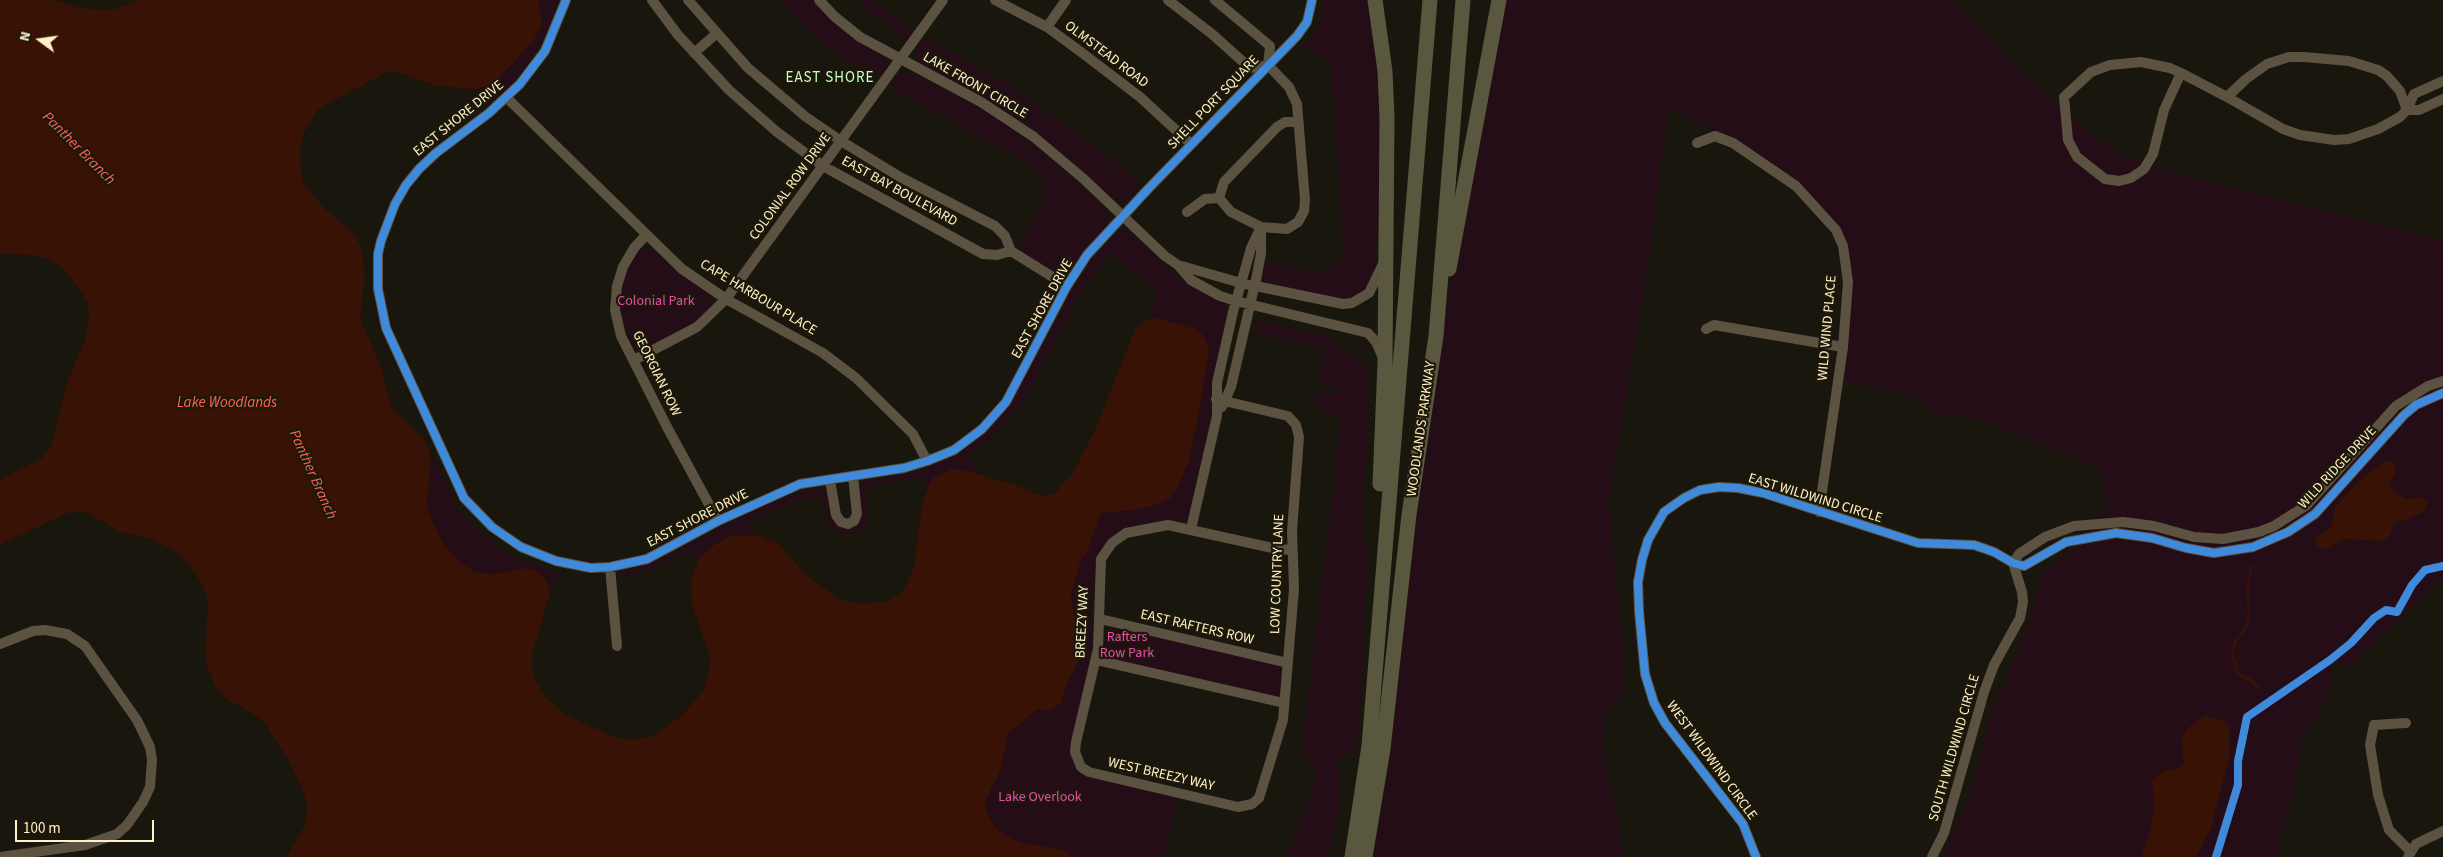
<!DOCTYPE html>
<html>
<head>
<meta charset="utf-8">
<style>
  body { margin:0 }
  #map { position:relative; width:2443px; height:857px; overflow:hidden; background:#19160e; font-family:"Source Sans 3",sans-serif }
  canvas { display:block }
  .north { position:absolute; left:15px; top:15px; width:50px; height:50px; -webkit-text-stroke:4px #1d190a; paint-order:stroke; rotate:284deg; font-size:14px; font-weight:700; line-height:20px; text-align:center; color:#fff0c6 }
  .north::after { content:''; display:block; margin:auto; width:18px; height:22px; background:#fff0c6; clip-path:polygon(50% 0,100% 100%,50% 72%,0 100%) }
  .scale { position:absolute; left:15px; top:820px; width:139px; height:22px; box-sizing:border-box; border:2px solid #fff0c6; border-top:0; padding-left:6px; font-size:15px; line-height:18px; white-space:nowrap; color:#fff0c6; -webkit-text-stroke:4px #1d190a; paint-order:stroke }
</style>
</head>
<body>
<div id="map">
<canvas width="2443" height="857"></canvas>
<div class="north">N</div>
<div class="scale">100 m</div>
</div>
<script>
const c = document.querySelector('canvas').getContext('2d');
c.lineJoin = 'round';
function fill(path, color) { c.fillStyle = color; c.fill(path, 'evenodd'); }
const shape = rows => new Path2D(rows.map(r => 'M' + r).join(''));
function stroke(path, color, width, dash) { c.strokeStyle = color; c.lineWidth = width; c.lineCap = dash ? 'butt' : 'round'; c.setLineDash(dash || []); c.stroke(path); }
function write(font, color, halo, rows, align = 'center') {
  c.font = font + ' "Source Sans 3",sans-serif'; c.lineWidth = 4.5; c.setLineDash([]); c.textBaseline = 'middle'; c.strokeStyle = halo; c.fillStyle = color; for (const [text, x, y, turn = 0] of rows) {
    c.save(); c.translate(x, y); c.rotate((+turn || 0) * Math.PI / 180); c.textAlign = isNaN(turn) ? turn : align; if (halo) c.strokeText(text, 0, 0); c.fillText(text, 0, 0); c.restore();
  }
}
const green = shape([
  [538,0,559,0,546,34,523,71,506,90,489,105,476,89,496,82,532,44,542,22],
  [780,0,812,0,845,32,886,59,887,72,880,79,867,68,844,60,798,22],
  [856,0,872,0,912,30,913,34,907,42],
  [1324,0,1367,0,1376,62,1378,94,1380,196,1374,275,1370,286,1363,292,1342,300,1268,284,1263,280,1260,274,1263,261,1317,272,1343,257,1335,101,1329,60,1303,47,1319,24],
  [1504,0,1955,0,2012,64,2086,130,2119,154,2183,175,2443,241,2443,578,2348,668,2331,661,2332,693,2302,738,2300,765,2277,857,1942,857,1966,804,1994,708,2029,623,2041,572,2077,548,2108,503,2099,469,1977,418,1937,415,1911,397,1842,380,1852,288,1850,251,1842,232,1789,172,1669,107,1645,284,1609,498,1626,686,1605,719,1603,751,1614,795,1623,857,1373,857,1389,767,1397,672,1433,382],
  [925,38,1008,84,1108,156,1138,184,1138,190,1128,200,1118,202,1037,133,981,96,921,64,915,54,921,40],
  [904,71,976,106,1003,123,1056,163,1107,210,1109,220,1108,224,1066,274,1056,274,1020,252,1019,248,1043,201,1046,188,1040,176,1010,153,894,90,893,80],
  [1121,230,1131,233,1182,280,1225,304,1229,329,1189,513,1186,518,1179,521,1114,534,1097,556,1089,616,1093,642,1078,717,1075,764,1178,797,1164,857,1074,857,1062,850,1022,843,1006,836,996,828,989,817,985,809,985,801,1001,769,1008,733,1037,710,1052,710,1061,703,1066,686,1085,647,1084,637,1074,614,1071,596,1081,559,1087,553,1100,515,1150,506,1178,486,1188,464,1198,419,1209,347,1196,329,1163,319,1149,319,1158,292,1109,253,1080,295,1025,398,1005,425,969,457,980,474,952,469,929,485,927,490,923,476,918,479,872,485,866,492,869,512,866,525,854,533,841,533,830,525,824,504,819,497,801,499,747,522,754,534,729,536,711,547,698,560,689,552,645,572,616,578,622,571,637,568,668,556,756,509,814,488,821,489,828,495,831,518,835,523,852,527,859,488,862,482,924,470,958,454,972,444,997,423,1009,407,1080,277,1103,247],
  [645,249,654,250,672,268,708,294,711,303,707,312,687,326,657,343,639,349,631,344,621,319,620,299,623,279,632,261,639,250],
  [1258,322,1268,322,1289,329,1328,336,1337,342,1345,353,1368,366,1369,406,1362,540,1368,548,1359,735,1351,755,1341,755,1335,765,1339,777,1339,811,1328,857,1285,857,1298,831,1315,782,1315,770,1302,746,1341,423,1338,416,1319,410,1314,401,1316,393,1319,390,1339,394,1340,387,1317,382,1324,349,1254,334],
  [429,449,459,512,476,529,510,556,558,574,553,586,550,587,546,578,519,569,493,574,476,573,460,563,451,554,429,514,427,503,431,459],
  [1117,627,1276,665,1283,672,1281,689,1276,696,1107,658,1103,651,1105,635,1110,628]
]);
const water = shape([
  [0,0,56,0,76,7,102,10,113,10,138,0,538,0,542,22,534,40,494,83,476,89,437,86,394,71,388,72,323,106,316,112,303,135,300,149,301,174,304,184,325,209,355,235,362,249,365,277,360,317,382,370,392,408,424,439,429,449,431,459,427,503,429,514,443,543,460,563,476,572,493,574,527,568,533,569,546,578,550,593,532,655,532,669,536,682,546,698,568,716,617,738,633,740,653,736,680,717,703,692,711,661,692,603,691,581,698,560,711,547,729,536,758,535,779,544,805,574,837,598,857,604,889,601,903,591,914,568,922,505,929,485,934,478,952,469,961,469,1013,484,1041,496,1055,493,1072,474,1095,430,1135,329,1146,320,1155,318,1196,329,1202,334,1209,347,1198,419,1188,464,1178,486,1170,498,1163,502,1140,509,1105,513,1100,515,1087,553,1081,559,1071,596,1074,614,1085,627,1084,637,1087,639,1085,647,1066,686,1061,703,1052,710,1037,710,1008,733,1001,769,985,801,985,809,989,817,996,828,1006,836,1022,843,1062,850,1074,857,286,857,305,825,307,808,305,795,289,761,264,722,251,712,227,700,215,685,205,661,208,602,204,588,189,564,176,551,148,538,120,532,88,513,76,511,65,514,0,545,0,480,42,458,51,446,66,385,85,340,89,317,88,303,71,277,61,267,51,260,39,256,0,253],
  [2387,460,2396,465,2395,473,2390,481,2393,492,2408,499,2423,497,2428,502,2424,512,2393,524,2391,534,2383,541,2344,539,2325,550,2318,546,2314,539,2331,527,2336,506,2359,481],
  [2205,716,2225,721,2230,727,2229,758,2211,827,2196,857,2145,857,2142,854,2151,829,2154,808,2152,780,2166,770,2177,770,2184,763,2181,740,2188,728]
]);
const stream = shape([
  [2251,566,2248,585,2249,620,2243,632,2235,642,2232,654,2238,674,2251,680,2259,689]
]);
const street = shape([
  [566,0,545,51,520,84,489,113,436,153,419,169,406,185,395,204,381,241,378,254,378,289,386,328,464,498,492,527,521,547,556,561,591,568,610,567,647,559,718,521,800,484,904,468,927,461,954,450,982,429,1006,402,1067,286,1087,255,1149,188,1297,36,1307,22,1312,0],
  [652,0,678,35,729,90,777,132,823,166,983,254,997,255,1011,251],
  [688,0,748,68,806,117,841,141,900,177,995,226,1005,236,1011,251,1067,286],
  [819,0,834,16,860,37,981,102,1034,137,1085,180,1165,256,1178,265,1191,280,1220,296,1236,301,1368,333,1376,342,1383,358],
  [995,0,1047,27,1081,52,1140,97,1191,144],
  [1168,0,1212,34,1250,68,1268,65],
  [1215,0,1270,46,1268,65],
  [1047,27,1066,0],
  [694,53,716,34],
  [1268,65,1289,87,1297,104,1305,200,1304,211,1298,222,1287,229,1261,227,1231,212,1219,198,1224,182,1277,127,1285,122,1298,122],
  [2181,73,2164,110,2153,154,2144,169,2131,178,2119,181,2105,179,2077,157,2068,140,2064,97,2091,72,2110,65,2141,62,2170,68,2181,73,2227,97,2283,129,2300,135,2334,140,2349,139,2378,129,2400,117,2407,110,2414,94,2443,81],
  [2227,97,2246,79,2267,64,2289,57,2304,57,2349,61,2378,70,2387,76,2400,91,2407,110],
  [507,98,682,269,726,299,823,353,856,378,913,434,927,461],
  [2407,110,2419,110,2443,99],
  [1697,143,1715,136,1733,143,1796,186,1836,230,1843,246,1848,282,1843,347,1819,512],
  [1187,212,1205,199,1219,198],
  [646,235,634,248,623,267,617,286,615,310,621,336,667,427,718,521],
  [1178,265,1241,283,1343,304,1352,303,1369,293,1383,264],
  [1706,329,1714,325,1843,347],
  [634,360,697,327,726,299,943,0],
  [1216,399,1288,416,1296,425,1299,437,1292,531,1294,589,1283,720,1259,798,1252,804,1238,807,1089,772,1081,767,1075,752,1076,742,1098,649,1101,559,1112,543,1126,533,1168,525,1277,549,1292,550],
  [1222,407,1231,387,1257,275,1261,253,1261,229],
  [830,480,836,515,841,522,848,524,854,521,857,514,853,476],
  [1191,529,1217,416,1217,383,1233,312,1251,248,1261,227],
  [2013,563,2019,554,2045,537,2074,526,2123,522,2154,526,2194,537,2223,539,2259,532,2274,526,2307,505,2396,406,2428,386,2443,381],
  [610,567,617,646],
  [1100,619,1288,663],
  [0,644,33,631,45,630,67,634,85,646,137,720,150,747,152,760,150,787,143,802,127,825,117,834,85,845,0,857],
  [1096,660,1284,703],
  [2406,723,2374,725,2370,745,2378,795,2389,830,2411,852],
  [1756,857,1743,824,1665,723,1654,703,1645,674,1639,611,1638,582,1642,560,1648,540,1664,512,1684,498,1700,490,1719,487,1738,488,1763,493,1918,543,1974,545,1994,552,2013,563,2024,566,2066,542,2116,533,2152,538,2186,548,2214,553,2253,547,2288,532,2315,514,2404,415,2416,405,2443,393],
  [1932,857,1944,833,1984,692,1994,665,2020,618,2023,602,2022,592,2013,563],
  [2408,857,2416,844,2443,831]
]);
const primary = shape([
  [1375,0,1385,71,1387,118,1385,363,1380,484],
  [1449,269,1499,0],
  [1352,857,1369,746,1430,0],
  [1365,857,1383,749,1409,515,1436,336,1463,0]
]);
const cycleway = shape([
  [566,0,545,51,520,84,489,113,436,153,419,169,406,185,395,204,381,241,378,254,378,289,386,328,464,498,492,527,521,547,556,561,591,568,610,567,647,559,718,521,800,484,904,468,927,461,954,450,982,429,1006,402,1067,286,1087,255,1149,188,1297,36,1307,22,1312,0],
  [1756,857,1743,824,1665,723,1654,703,1645,674,1639,611,1638,582,1642,560,1648,540,1664,512,1684,498,1700,490,1719,487,1738,488,1763,493,1918,543,1974,545,1994,552,2013,563,2024,566,2066,542,2116,533,2152,538,2186,548,2214,553,2253,547,2288,532,2315,514,2404,415,2416,405,2443,393],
  [2216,857,2238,785,2238,761,2247,717,2330,660,2351,643,2374,618,2386,610,2397,612,2412,585,2425,570,2443,566]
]);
const streetNames = [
  ["OLMSTEAD ROAD",1106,55,37],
  ["LAKE FRONT CIRCLE",975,86,30],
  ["SHELL PORT SQUARE",1214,103,-46],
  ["EAST SHORE DRIVE",459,119,-39],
  ["COLONIAL ROW DRIVE",791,187,-54],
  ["EAST BAY BOULEVARD",899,192,29],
  ["CAPE HARBOUR PLACE",758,298,31],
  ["EAST SHORE DRIVE",1043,309,-61],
  ["WILD WIND PLACE",1828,328,-85],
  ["GEORGIAN ROW",656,374,64],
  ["WOODLANDS PARKWAY",1422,429,-82],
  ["WILD RIDGE DRIVE",2338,468,-47],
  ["EAST WILDWIND CIRCLE",1815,499,17],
  ["EAST SHORE DRIVE",698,519,-27],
  ["LOW COUNTRY LANE",1278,574,-88],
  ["BREEZY WAY",1083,622,-87],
  ["EAST RAFTERS ROW",1197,628,13],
  ["SOUTH WILDWIND CIRCLE",1955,748,-74],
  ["WEST WILDWIND CIRCLE",1711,761,54],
  ["WEST BREEZY WAY",1161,775,13]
];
const parkNames = [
  ["Colonial Park",656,302],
  ["Rafters",1127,638],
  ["Row Park",1127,654],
  ["Lake Overlook",1040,798]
];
const neighbourhoodNames = [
  ["EAST SHORE",830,79]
];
const waterNames = [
  ["Panther Branch",78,149,45],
  ["Lake Woodlands",227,404],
  ["Panther Branch",312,475,66]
];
fill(green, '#250d17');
fill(water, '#381205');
stroke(stream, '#381205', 2.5);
stroke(street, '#5b5241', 10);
stroke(primary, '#59583e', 15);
stroke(cycleway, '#408adc', 8);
write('14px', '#fff0c6', '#1d190a', streetNames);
write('14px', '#e948ad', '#1d190a', parkNames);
c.letterSpacing = '1px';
write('15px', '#c9ffc8', '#1d190a', neighbourhoodNames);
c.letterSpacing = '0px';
write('italic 15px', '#ff6254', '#1d190a', waterNames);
</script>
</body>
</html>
